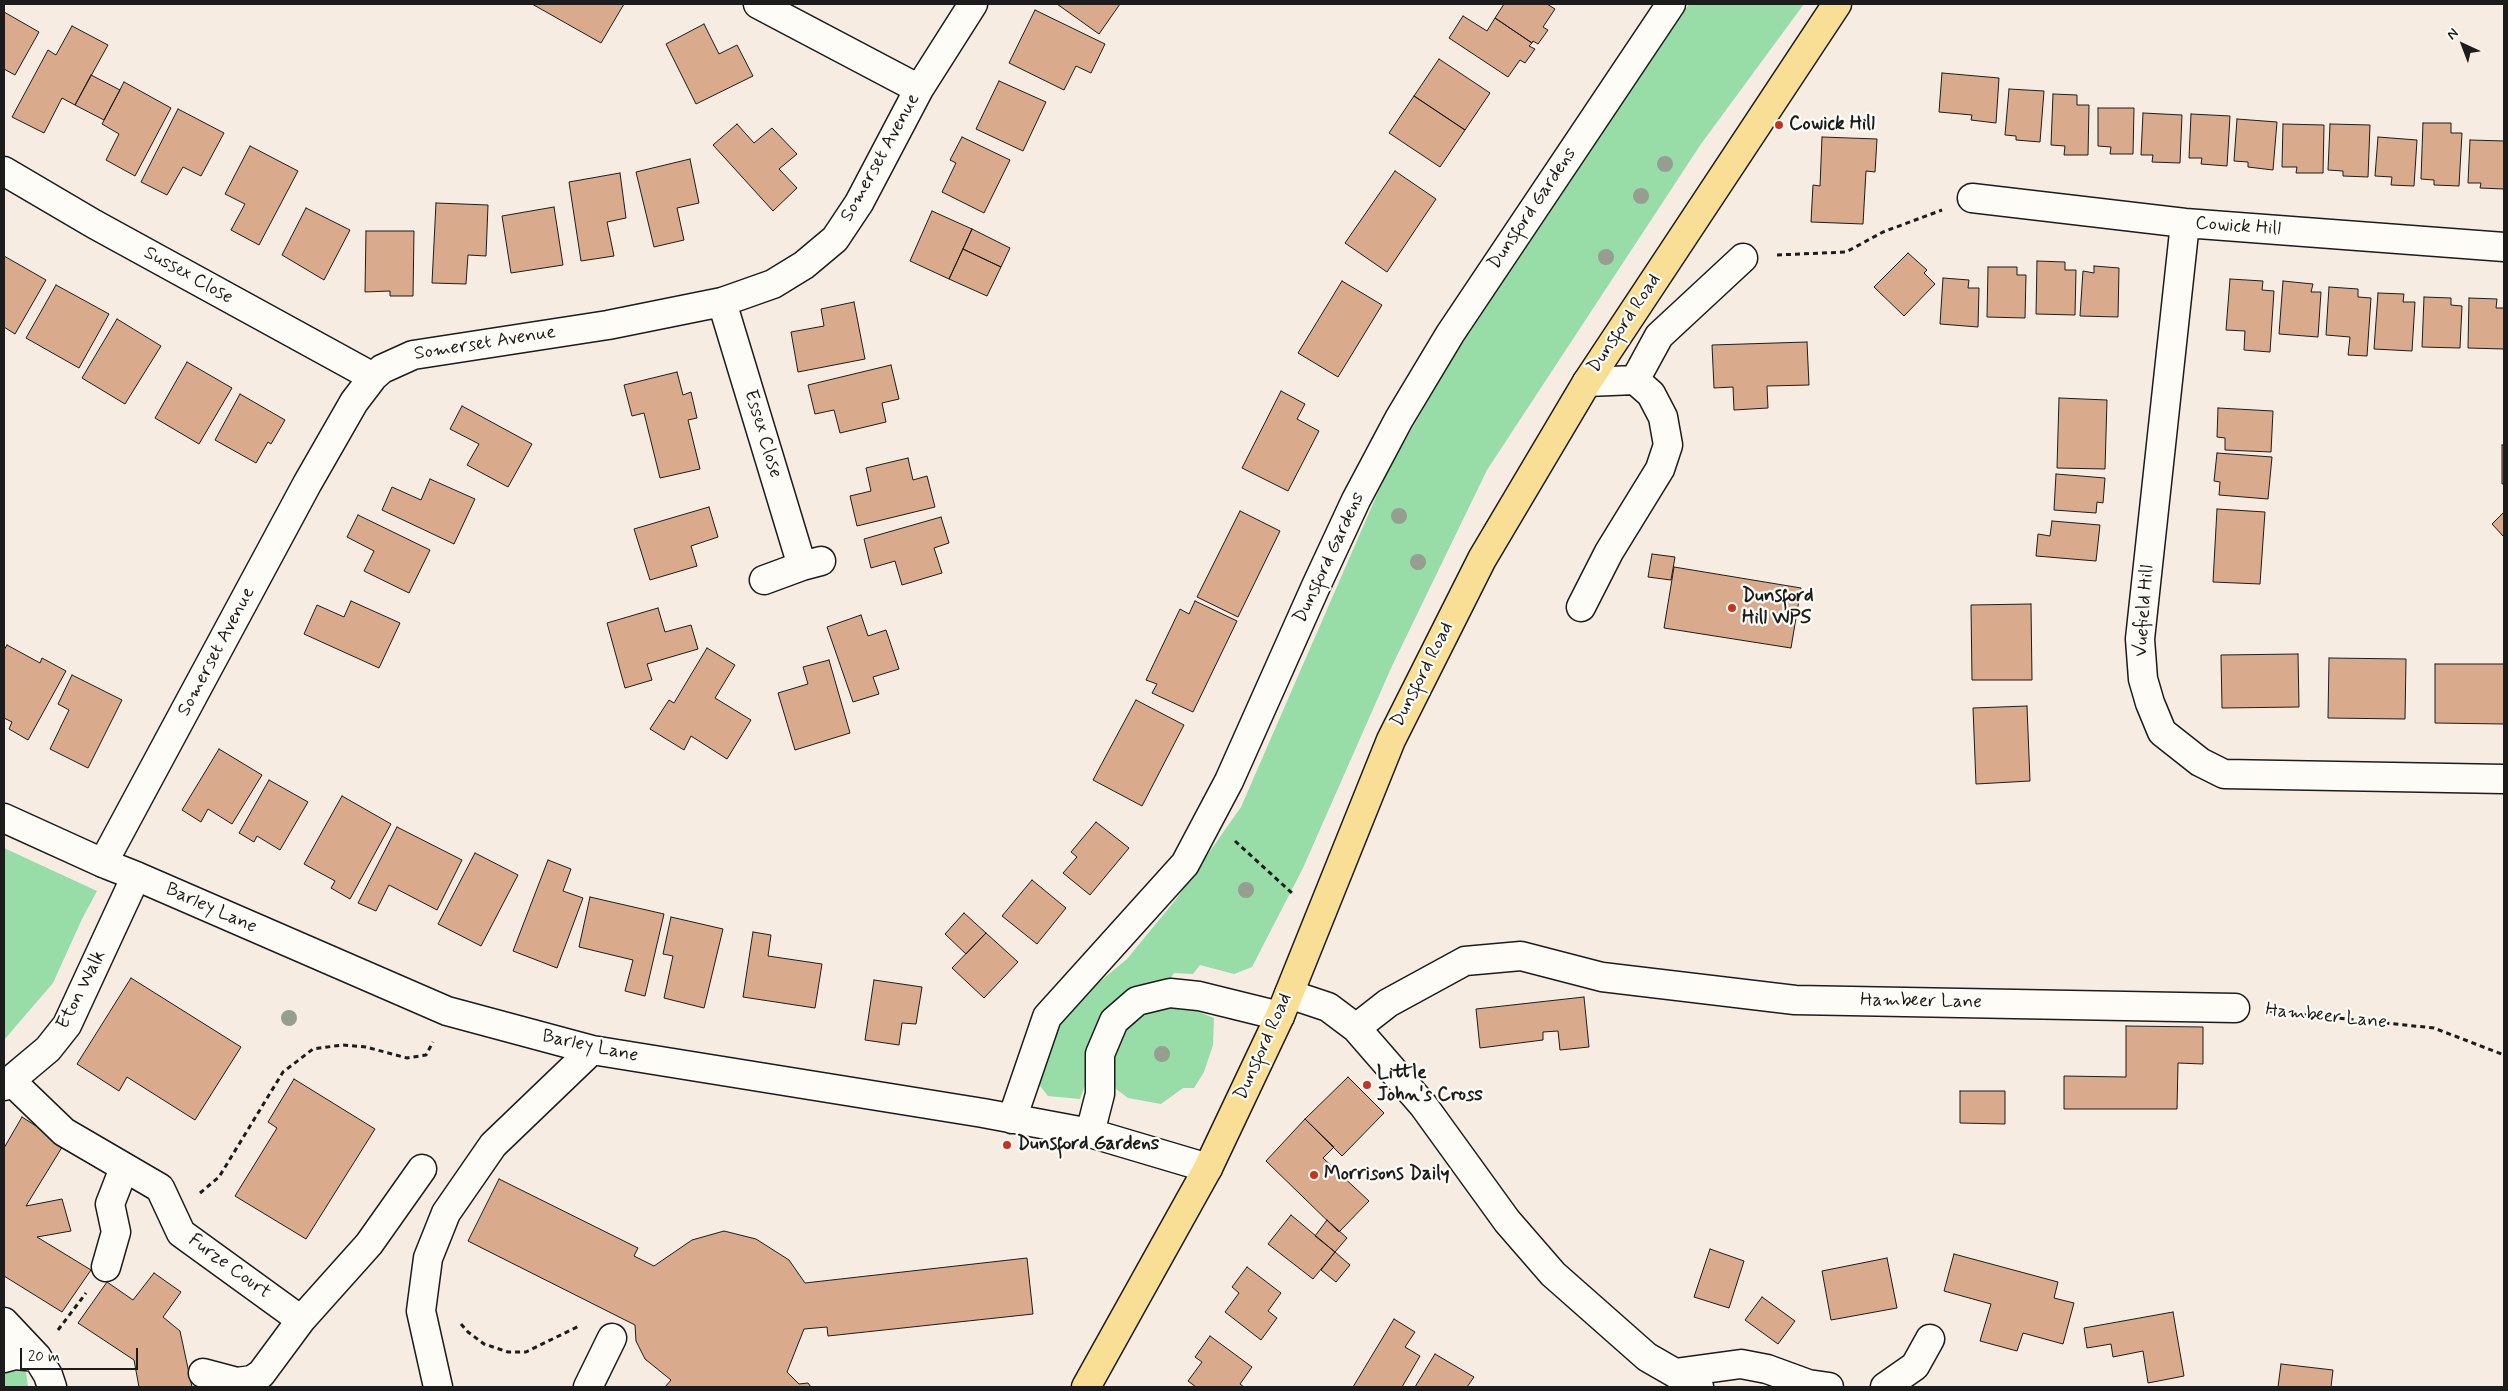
<!DOCTYPE html>
<html>
<head>
<meta charset="utf-8">
<style>
  body { margin:0 }
  #map { position:relative; width:2508px; height:1391px; overflow:hidden; background:#f6ece2; font-family:Mynerve,sans-serif }
  canvas { display:block }
  .frame { position:absolute; inset:0; border:5px solid #1c1c1c; pointer-events:none }
  .north { position:absolute; left:2438px; top:20px; width:50px; height:50px; -webkit-text-stroke:4px #fdfcf7; paint-order:stroke; rotate:317deg; font-size:14px; font-weight:700; line-height:20px; text-align:center; color:#1c1c1c }
  .north::after { content:''; display:block; margin:auto; width:18px; height:22px; background:#1c1c1c; clip-path:polygon(50% 0,100% 100%,50% 72%,0 100%) }
  .scale { position:absolute; left:20px; top:1348px; width:118px; height:22px; box-sizing:border-box; border:2px solid #1c1c1c; border-top:0; padding-left:6px; font-size:15px; line-height:18px; white-space:nowrap; color:#1c1c1c; -webkit-text-stroke:4px #fdfcf7; paint-order:stroke }
</style>
</head>
<body>
<div id="map">
<canvas width="2508" height="1391"></canvas>
<div class="frame"></div>
<div class="north">N</div>
<div class="scale">20 m</div>
</div>
<script>
const c = document.querySelector('canvas').getContext('2d');
c.lineJoin = 'round';
function fill(path, color) { c.fillStyle = color; c.fill(path, 'evenodd'); }
const shape = rows => new Path2D(rows.map(r => 'M' + r).join(''));
function stroke(path, color, width, dash) { c.strokeStyle = color; c.lineWidth = width; c.lineCap = dash ? 'butt' : 'round'; c.setLineDash(dash || []); c.stroke(path); }
function write(font, color, halo, rows, align = 'center') {
  c.font = font + ' Mynerve,sans-serif'; c.lineWidth = 4.5; c.setLineDash([]); c.textBaseline = 'middle'; c.strokeStyle = halo; c.fillStyle = color; for (const [text, x, y, turn = 0] of rows) {
    c.save(); c.translate(x, y); c.rotate((+turn || 0) * Math.PI / 180); c.textAlign = isNaN(turn) ? turn : align; if (halo) c.strokeText(text, 0, 0); c.fillText(text, 0, 0); c.restore();
  }
}
const green = shape([
  [1689,4,1804,4,1701,144,1487,470,1392,666,1303,868,1252,967,1234,974,1200,965,1193,974,1174,973,1167,983,1149,984,1124,995,1101,1018,1086,1063,1085,1085,1080,1099,1048,1096,1037,1082,1042,1054,1067,1009,1127,959,1177,898,1241,807,1386,474,1454,355],
  [4,848,97,891,82,919,53,983,4,1040],
  [1164,1007,1189,1008,1214,1018,1213,1045,1204,1072,1194,1088,1183,1088,1161,1104,1128,1098,1116,1089,1113,1079,1111,1062,1114,1048,1128,1026,1142,1013],
  [4,1335,25,1364,28,1387,4,1387]
]);
const building = shape([
  [532,4,624,4,601,43,532,4],
  [1057,4,1120,4,1099,34,1057,4],
  [1504,4,1547,4,1555,9,1543,27,1548,30,1538,44,1533,41,1532,43,1495,18,1504,4],
  [1035,10,1105,44,1091,73,1076,66,1064,90,1009,63,1035,10],
  [4,12,39,32,15,75,4,69,4,12],
  [1463,16,1487,31,1495,18,1532,43,1529,46,1535,49,1525,63,1520,60,1508,77,1449,38,1463,16],
  [704,24,719,54,737,45,753,76,696,104,666,44,704,24],
  [72,26,108,45,75,105,62,98,44,133,12,117,48,50,56,55,72,26],
  [1439,59,1490,93,1465,130,1414,96,1439,59],
  [1942,73,1999,78,1996,123,1971,120,1972,115,1939,112,1942,73],
  [91,75,120,90,104,120,75,105,91,75],
  [999,81,1046,102,1023,151,976,129,999,81],
  [124,82,171,108,135,176,106,160,119,134,102,124,124,82],
  [2009,89,2044,91,2040,142,2016,140,2016,136,2005,135,2009,89],
  [2053,94,2077,95,2077,105,2089,105,2088,155,2064,155,2065,146,2051,145,2053,94],
  [1414,96,1465,130,1440,167,1389,133,1414,96],
  [2098,108,2134,108,2133,154,2110,154,2111,147,2098,146,2098,108],
  [178,109,224,133,201,176,183,167,167,195,141,182,178,109],
  [2143,113,2182,115,2180,163,2152,162,2153,155,2141,155,2143,113],
  [2191,114,2230,116,2227,166,2201,164,2202,158,2189,158,2191,114],
  [2237,119,2277,122,2273,170,2248,167,2248,162,2234,161,2237,119],
  [2423,123,2451,123,2451,133,2462,133,2459,186,2434,185,2434,180,2421,179,2423,123],
  [737,124,754,143,772,128,797,154,779,169,797,188,773,211,713,145,737,124],
  [2283,124,2324,125,2323,173,2296,173,2297,167,2282,167,2283,124],
  [2330,124,2370,125,2368,177,2343,176,2343,171,2328,170,2330,124],
  [962,137,1010,160,984,213,942,192,956,163,950,160,962,137],
  [1822,137,1877,139,1875,172,1866,171,1863,224,1811,222,1813,185,1820,186,1822,137],
  [2378,137,2417,140,2414,186,2391,185,2392,177,2375,176,2378,137],
  [2470,140,2504,141,2504,189,2480,188,2481,183,2468,183,2470,140],
  [250,146,298,171,259,245,231,230,245,204,225,194,250,146],
  [690,159,699,203,677,208,684,240,654,247,636,172,690,159],
  [1395,171,1436,199,1387,272,1345,243,1395,171],
  [620,173,626,218,607,222,614,256,581,261,569,182,620,173],
  [436,203,488,205,486,256,468,255,466,284,432,283,436,203],
  [554,207,563,265,511,273,502,216,554,207],
  [306,208,350,230,324,280,282,255,306,208],
  [932,211,972,229,949,279,910,261,932,211],
  [972,229,1010,248,1001,267,963,249,972,229],
  [366,231,414,231,413,296,390,296,390,291,365,292,366,231],
  [963,249,1001,267,987,296,949,279,963,249],
  [1908,253,1927,270,1924,273,1935,284,1904,316,1874,287,1908,253],
  [4,256,46,280,15,334,4,327,4,256],
  [2037,261,2065,262,2065,270,2076,270,2075,315,2036,314,2037,261],
  [2094,266,2119,268,2118,317,2080,316,2083,271,2094,273,2094,266],
  [1988,267,2017,267,2017,275,2026,275,2025,318,1987,317,1988,267],
  [1943,278,1969,280,1968,288,1979,288,1978,327,1940,324,1943,278],
  [2230,279,2263,281,2262,290,2274,291,2270,352,2244,350,2245,331,2226,330,2230,279],
  [1342,281,1382,305,1338,377,1298,353,1342,281],
  [2283,281,2313,284,2311,292,2321,292,2318,337,2279,334,2283,281],
  [56,285,109,314,79,368,26,338,56,285],
  [2329,287,2358,289,2358,297,2371,298,2367,356,2348,355,2350,337,2326,335,2329,287],
  [2378,293,2404,294,2403,302,2415,302,2412,351,2374,349,2378,293],
  [2424,297,2451,298,2451,305,2462,306,2460,348,2422,347,2424,297],
  [2469,298,2497,299,2496,308,2504,308,2504,349,2468,348,2469,298],
  [854,302,865,359,798,372,791,332,824,326,821,309,854,302],
  [117,319,161,346,125,404,82,378,117,319],
  [1807,342,1809,385,1767,386,1768,408,1734,410,1733,387,1714,388,1712,345,1807,342],
  [187,362,232,388,199,444,155,418,187,362],
  [891,365,899,399,882,403,886,422,840,433,834,410,815,414,808,385,891,365],
  [677,372,683,395,691,392,697,418,688,420,700,469,660,478,644,413,632,416,624,385,677,372],
  [1281,391,1305,404,1297,419,1319,431,1288,491,1242,468,1281,391],
  [240,394,285,420,271,444,268,442,256,463,215,440,240,394],
  [2059,398,2107,400,2105,469,2057,468,2059,398],
  [462,406,532,444,508,487,467,465,479,444,450,429,462,406],
  [2218,408,2273,411,2271,452,2225,450,2225,438,2217,437,2218,408],
  [2502,445,2504,445,2504,484,2502,484,2502,445],
  [2217,453,2272,457,2268,499,2219,495,2220,482,2214,481,2217,453],
  [908,458,913,480,927,476,935,507,857,526,850,496,871,491,866,468,908,458],
  [2056,474,2105,478,2103,503,2097,502,2096,513,2054,510,2056,474],
  [430,479,475,499,454,544,382,510,392,487,421,500,430,479],
  [709,507,718,537,691,546,697,566,650,580,634,529,709,507],
  [2217,509,2265,512,2260,584,2213,582,2217,509],
  [1240,511,1280,531,1238,617,1197,597,1240,511],
  [2504,512,2504,537,2492,524,2504,512],
  [358,515,430,550,409,593,364,571,374,551,347,537,358,515],
  [941,517,949,543,934,548,942,573,902,585,895,561,871,568,864,539,941,517],
  [2052,521,2100,525,2096,561,2036,556,2038,534,2050,536,2052,521],
  [1652,554,1675,557,1671,580,1648,577,1652,554],
  [1674,567,1801,588,1791,648,1664,628,1674,567],
  [351,601,400,623,379,668,304,634,317,605,344,617,351,601],
  [1195,601,1237,621,1193,712,1152,693,1157,684,1146,680,1180,609,1189,614,1195,601],
  [2031,604,2032,680,1972,680,1971,605,2031,604],
  [658,608,665,632,691,625,698,649,647,664,652,680,625,688,607,623,658,608],
  [861,615,868,636,886,630,899,669,873,677,879,694,853,702,827,627,861,615],
  [7,645,40,663,42,658,66,671,28,740,9,729,12,722,4,718,4,650,7,645],
  [707,648,735,665,715,698,751,720,727,759,691,736,684,750,650,729,669,700,674,703,707,648],
  [2298,654,2299,707,2222,708,2221,655,2298,654],
  [2329,658,2406,659,2405,719,2328,718,2329,658],
  [829,660,850,733,795,750,778,693,808,684,803,667,829,660],
  [2435,664,2504,664,2504,724,2435,723,2435,664],
  [72,675,122,700,88,768,50,749,69,710,58,704,72,675],
  [1136,700,1184,725,1142,806,1093,780,1136,700],
  [2027,706,2030,781,1976,784,1973,708,2027,706],
  [219,749,262,775,232,824,208,809,201,822,182,810,219,749],
  [269,780,308,802,280,850,257,836,254,842,239,833,269,780],
  [342,796,391,824,350,899,331,888,335,881,304,864,342,796],
  [1096,822,1129,848,1090,895,1063,873,1077,857,1071,852,1096,822],
  [397,827,462,860,437,910,389,885,376,911,358,903,397,827],
  [475,853,518,875,481,946,438,924,475,853],
  [548,860,571,869,563,891,583,898,557,968,513,951,548,860],
  [1032,880,1066,908,1037,944,1002,916,1032,880],
  [590,897,664,914,645,996,625,991,633,960,579,947,590,897],
  [964,913,986,933,966,954,945,934,964,913],
  [671,917,723,929,704,1008,664,998,673,956,663,954,671,917],
  [753,932,771,935,768,956,822,964,815,1008,743,997,753,932],
  [986,933,1018,962,984,998,952,968,986,933],
  [131,978,241,1047,195,1120,127,1077,119,1091,77,1064,131,978],
  [874,980,922,987,916,1024,902,1023,899,1045,865,1040,874,980],
  [1584,997,1589,1047,1560,1050,1558,1031,1543,1032,1543,1040,1480,1048,1476,1009,1584,997],
  [2126,1026,2203,1027,2203,1064,2178,1063,2177,1109,2064,1109,2064,1076,2126,1077,2126,1026],
  [1348,1077,1384,1113,1342,1156,1305,1119,1348,1077],
  [294,1079,375,1129,306,1239,235,1196,277,1128,268,1122,294,1079],
  [1960,1091,2005,1091,2005,1124,1960,1123,1960,1091],
  [22,1117,64,1144,26,1206,62,1199,71,1231,37,1237,91,1270,62,1312,4,1276,4,1148,22,1117],
  [1305,1119,1334,1147,1323,1158,1369,1201,1339,1232,1266,1161,1305,1119],
  [499,1179,638,1248,634,1256,654,1266,692,1240,724,1231,756,1239,789,1260,805,1283,1027,1258,1033,1314,828,1336,827,1327,804,1329,787,1372,799,1384,808,1383,811,1387,665,1387,671,1380,645,1359,636,1341,635,1325,468,1241,499,1179],
  [1291,1215,1335,1252,1313,1279,1268,1244,1291,1215],
  [1327,1220,1347,1238,1335,1252,1315,1236,1327,1220],
  [1710,1249,1744,1261,1729,1308,1694,1297,1710,1249],
  [1335,1252,1350,1265,1336,1282,1321,1270,1335,1252],
  [1954,1254,2058,1282,2054,1298,2074,1303,2063,1344,2023,1333,2017,1351,1980,1341,1991,1304,1944,1291,1954,1254],
  [1887,1258,1897,1308,1831,1320,1822,1271,1887,1258],
  [1247,1267,1281,1293,1268,1311,1277,1318,1261,1340,1225,1312,1239,1293,1232,1287,1247,1267],
  [154,1273,181,1292,163,1317,180,1331,192,1387,139,1387,134,1360,78,1323,107,1282,133,1300,154,1273],
  [1762,1297,1795,1321,1778,1344,1745,1320,1762,1297],
  [2173,1312,2184,1376,2148,1383,2143,1351,2113,1357,2111,1344,2087,1348,2084,1328,2173,1312],
  [1394,1319,1415,1332,1405,1347,1420,1356,1402,1387,1353,1387,1394,1319],
  [1210,1336,1252,1367,1240,1384,1244,1387,1196,1387,1188,1381,1202,1362,1195,1357,1210,1336],
  [1435,1354,1474,1377,1467,1387,1415,1387,1435,1354],
  [2281,1364,2333,1370,2331,1387,2278,1387,2281,1364]
]);
const path = shape([
  [1777,255,1846,252,1883,232,1942,210],
  [1235,841,1293,894],
  [2268,1011,2434,1028,2504,1055],
  [200,1193,219,1177,283,1072,313,1049,342,1045,366,1047,407,1058,426,1055,433,1042],
  [461,1324,468,1332,484,1344,508,1352,526,1352,579,1326],
  [58,1330,86,1293]
]);
const minor = shape([
  [758,4,919,89],
  [4,171,94,224,373,377],
  [1972,198,2185,223,2504,247],
  [2185,223,2140,639,2143,679,2150,703,2162,732,2200,762,2224,774,2504,779],
  [722,302,802,566,821,561],
  [1587,382,1635,380,1659,336,1743,258],
  [764,580,802,566],
  [1581,607,1609,552,1660,469,1668,445,1663,417,1651,394,1635,380],
  [4,818,103,863,136,876,447,1011,592,1050,983,1113,1090,1133,1208,1168],
  [103,863,307,484,354,402,373,377,382,369,413,355,608,325,722,302,773,284,804,265,835,239,859,203,919,89,973,4],
  [1289,994,1328,1007,1356,1028,1423,1105,1507,1221,1553,1274,1647,1357,1699,1387],
  [1356,1028,1388,1003,1465,961,1521,956,1602,977,1795,1000,2235,1008],
  [10,1080,64,1132,160,1188,181,1233,301,1320],
  [4,1086,48,1049,67,1025,136,876],
  [1012,1119,1047,1017,1185,864,1229,781,1316,586,1356,500,1399,419,1450,334,1671,4],
  [1090,1133,1100,1094,1100,1054,1114,1021,1137,1001,1170,993,1199,996,1280,1016],
  [106,1267,116,1232,110,1204,124,1168],
  [4,1322,37,1357,48,1375,52,1387],
  [4,1358,15,1355,37,1357],
  [203,1373,237,1382,252,1380,261,1374,301,1320,369,1244,422,1169],
  [1675,1373,1741,1364,1767,1369,1808,1384,1829,1387],
  [438,1387,421,1311,428,1258,446,1213,493,1145,592,1050],
  [588,1387,612,1338],
  [1885,1387,1915,1366,1930,1339]
]);
const major = shape([
  [1086,1387,1208,1168,1280,1016,1391,740,1482,559,1587,382,1837,4]
]);
const trees = [
  [1665,164],
  [1641,196],
  [1606,257],
  [1399,516],
  [1418,562],
  [1246,890],
  [289,1018],
  [1162,1054]
];
const markers = [
  [1779,125,5,"#c8321e"],
  [1732,608,5,"#c8321e"],
  [1367,1085,5,"#c8321e"],
  [1007,1145,5,"#c8321e"],
  [1314,1175,5,"#c8321e"]
];
const poiNames = [
  ["Cowick Hill",1789,125],
  ["Dunsford",1742,597],
  ["Hill WPS",1742,619],
  ["Little",1377,1074],
  ["John's Cross",1377,1096],
  ["Dunsford Gardens",1017,1145],
  ["Morrisons Daily",1324,1175]
];
const streetNames = [
  ["Somerset Avenue",881,158,-61],
  ["Dunsford Gardens",1533,209,-56],
  ["Cowick Hill",2238,227,4],
  ["Sussex Close",188,276,29],
  ["Dunsford Road",1625,324,-56],
  ["Somerset Avenue",485,344,-9],
  ["Essex Close",762,434,73],
  ["Dunsford Gardens",1330,558,-65],
  ["Vuefield Hill",2145,611,-86],
  ["Somerset Avenue",217,652,-62],
  ["Dunsford Road",1423,675,-63],
  ["Barley Lane",211,909,24],
  ["Eton Walk",82,990,-63],
  ["Hambeer Lane",1921,1002,1],
  ["Hambeer Lane",2326,1017,6],
  ["Barley Lane",590,1047,12],
  ["Dunsford Road",1264,1047,-66],
  ["Furze Court",229,1267,36]
];
fill(green, '#98dca8');
fill(building, '#daaa8c');
stroke(building, '#1c1c1c', 1);
stroke(minor, '#1c1c1c', 31);
stroke(major, '#1c1c1c', 31);
stroke(path, '#1c1c1c', 3, [5, 4]);
stroke(minor, '#fdfcf7', 28);
stroke(major, '#f9df96', 28);
c.fillStyle = '#969e90';
for (const [x, y] of trees) { c.beginPath(); c.arc(x, y, 8, 0, 2 * Math.PI); c.fill(); }
for (const [x, y, r, color] of markers) { const dot = new Path2D(); dot.arc(x, y, r, 0, 2 * Math.PI); c.fillStyle = color; c.fill(dot); stroke(dot, '#fdfcf7', 2); }
write('bold 19px', '#1c1c1c', '#fdfcf7', poiNames, 'left');
write('19px', '#1c1c1c', '#fdfcf7', streetNames);
</script>
</body>
</html>
